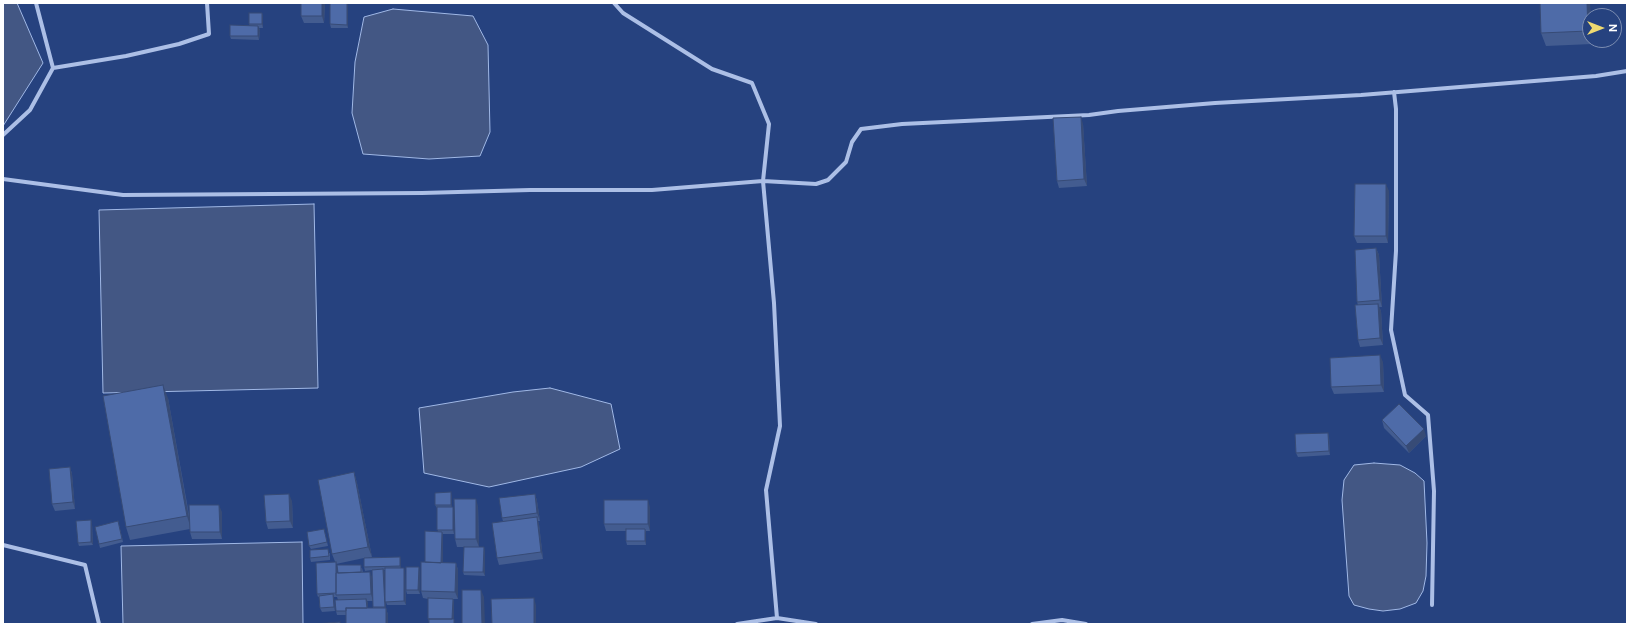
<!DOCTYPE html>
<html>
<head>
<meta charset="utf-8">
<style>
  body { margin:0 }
  #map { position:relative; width:1630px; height:627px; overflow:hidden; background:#26427f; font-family:"DM Sans",sans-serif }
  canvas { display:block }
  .frame { position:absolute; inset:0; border:4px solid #fff; pointer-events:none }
  .north { position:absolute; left:1582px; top:8px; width:40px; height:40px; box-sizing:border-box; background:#26427f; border:1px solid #7d8eb2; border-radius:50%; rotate:90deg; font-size:11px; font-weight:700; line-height:16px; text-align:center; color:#fff }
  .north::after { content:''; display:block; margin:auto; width:14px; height:18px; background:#efda71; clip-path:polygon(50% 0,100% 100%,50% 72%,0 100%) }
</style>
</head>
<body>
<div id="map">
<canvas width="1630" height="627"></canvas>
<div class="frame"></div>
<div class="north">N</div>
</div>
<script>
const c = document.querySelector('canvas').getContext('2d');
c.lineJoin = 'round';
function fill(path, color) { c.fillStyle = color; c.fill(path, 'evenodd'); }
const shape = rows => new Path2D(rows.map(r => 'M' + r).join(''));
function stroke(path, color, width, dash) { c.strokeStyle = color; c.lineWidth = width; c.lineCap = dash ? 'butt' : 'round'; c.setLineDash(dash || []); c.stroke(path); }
const water = shape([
  [3,3,17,3,43,63,3,126,3,3],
  [393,9,473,16,488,45,490,132,480,156,429,159,363,154,352,113,355,62,364,17,393,9],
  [314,204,318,388,103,393,99,210,314,204],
  [550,388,611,404,620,449,581,467,489,487,424,473,419,408,513,392,550,388],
  [1374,463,1400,465,1415,473,1424,481,1427,543,1426,576,1423,591,1416,603,1400,609,1383,611,1369,609,1354,605,1349,596,1342,500,1344,480,1354,465,1374,463],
  [302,542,303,624,123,624,121,546,302,542]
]);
const minor = shape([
  [53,68,126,56,179,44,209,34,207,3],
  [1394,92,1396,109,1396,251,1391,330,1405,395,1428,415,1434,491,1432,605],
  [3,135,30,110,53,68,36,3],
  [3,179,123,195,422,193,530,190,652,190,763,181,769,124,752,83,712,69,623,13,614,3],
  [3,545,85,565,99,624],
  [737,624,777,618],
  [816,624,777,618,766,490,780,426,774,303,763,181,816,184,828,180,846,162,852,142,861,129,902,124,1089,115,1118,111,1215,103,1361,95,1596,76,1627,71],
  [1032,624,1062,620,1086,624]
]);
const wall = shape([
  [301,3,325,3,324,23,304,23,301,16],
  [348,3,348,28,331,28,330,24],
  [262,13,263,17,263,28,259,28,260,30,259,40,231,39,230,36,250,26,249,24],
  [1590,16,1590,40,1592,40,1592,44,1546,46,1541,33],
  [1083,124,1087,186,1059,188,1057,181],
  [1389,191,1388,243,1357,243,1354,236],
  [1376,248,1379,255,1382,307,1379,307,1381,311,1383,345,1360,347,1358,340,1358,305,1357,302],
  [1383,362,1384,392,1334,394,1331,387],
  [168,398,190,520,222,512,222,539,192,539,190,532,190,529,130,540,126,527],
  [1382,420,1426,436,1409,453,1384,428],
  [1328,433,1329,436,1330,455,1298,457,1296,453],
  [70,467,72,474,75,509,55,511,52,504],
  [354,472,357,483,372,557,366,558,400,557,401,561,401,568,405,571,406,605,387,605,386,602,386,608,388,615,337,615,336,611,338,600,337,597,334,597,335,611,322,612,320,608,319,597,318,597,317,594,337,566,337,573,362,568,363,572,372,577,372,570,365,571,364,567,364,558,336,564,332,554],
  [384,570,385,570,385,590,385,573],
  [367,601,373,601,373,608,368,608],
  [535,494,537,501,540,521,538,521,539,524,543,559,499,565,497,558,503,521,502,518],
  [452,496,452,507,454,511,454,534,443,534,443,563,456,563,458,570,458,599,453,599,454,602,454,619,429,622,428,619,428,599,423,598,421,591,425,562,438,531,437,508,435,505],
  [292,501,293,528,268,529,266,522],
  [478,506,479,547,457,547,455,539],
  [650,507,650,531,646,531,646,545,627,545,626,541,626,531,606,531,604,524],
  [91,520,92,524,93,545,79,546,78,543],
  [118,521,123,542,100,548,99,544],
  [324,529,328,546,311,549,309,546],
  [485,551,485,576,464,575,463,572],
  [330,553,330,560,311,562,310,558],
  [420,571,420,594,407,594,406,590]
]);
const shadedWall = shape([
  [322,3,325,3,324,23,322,16],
  [347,3,348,3,348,28,347,25],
  [1587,3,1590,3,1591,16,1590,16,1590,37,1588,31],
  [262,13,263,17,263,28,262,24],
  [258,26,260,30,259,40,258,36],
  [1081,117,1083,124,1087,186,1084,179],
  [1386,184,1389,191,1388,243,1386,236],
  [1376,248,1379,255,1382,307,1380,300],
  [1378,304,1381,311,1383,345,1380,338],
  [1380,355,1383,362,1384,392,1381,385],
  [163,385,168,398,191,529,187,516],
  [1424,429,1426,436,1409,453,1406,446],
  [1328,433,1329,436,1330,455,1329,451],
  [70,467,72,474,75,509,73,502],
  [354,472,357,483,372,557,368,547],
  [451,492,452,496,452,508,451,505],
  [289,494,292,501,293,528,290,521],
  [535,494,537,501,540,521,537,513],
  [476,499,478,506,479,547,476,539],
  [648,500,650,507,650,531,648,524],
  [219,505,222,512,222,539,220,532],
  [453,507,454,511,454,534,453,530],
  [537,517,539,524,543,559,541,552],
  [91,520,92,524,93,545,91,542],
  [645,529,646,533,646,545,645,541],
  [442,532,443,535,443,566,441,563],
  [484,547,485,551,485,576,483,572],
  [400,557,401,561,401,570,400,566],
  [336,562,337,566,338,595,337,595],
  [456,563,458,570,458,599,455,592],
  [419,567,420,571,420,594,418,590],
  [404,568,405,571,406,605,404,601],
  [383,569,385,573,386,608,388,615,388,624,386,624,386,610,385,607],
  [370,572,373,579,373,601,371,594],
  [481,590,484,597,485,624,482,624],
  [333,594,334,598,335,611,334,607],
  [534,598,536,605,536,624,534,624],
  [366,599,368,602,368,614,367,610],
  [453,599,454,602,454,623,452,620]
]);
const building = shape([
  [301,3,322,3,322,16,301,16,301,3],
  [330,3,347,3,347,25,330,24,330,3],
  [1540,3,1587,3,1588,31,1541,33,1540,3],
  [249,13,262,13,262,24,249,24,249,13],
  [230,25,258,26,258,36,230,36,230,25],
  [1081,117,1084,179,1057,181,1053,118,1081,117],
  [1355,184,1386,184,1386,236,1354,236,1355,184],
  [1376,248,1380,300,1357,302,1355,250,1376,248],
  [1378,304,1380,338,1358,340,1355,305,1378,304],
  [1380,355,1381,385,1331,387,1330,358,1380,355],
  [163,385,187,516,126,527,103,396,163,385],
  [1399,404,1424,429,1406,446,1382,420,1399,404],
  [1328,433,1329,451,1296,453,1295,434,1328,433],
  [70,467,73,502,52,504,49,469,70,467],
  [354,472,368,547,332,554,318,480,354,472],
  [451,492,451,505,435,505,435,493,451,492],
  [289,494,290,521,266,522,264,495,289,494],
  [535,494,537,513,502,518,499,498,535,494],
  [454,499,476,499,476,539,455,539,454,499],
  [604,500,648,500,648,524,604,524,604,500],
  [189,505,219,505,220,532,190,532,189,505],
  [437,507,453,507,453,530,437,530,437,507],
  [537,517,541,552,497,558,492,523,537,517],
  [91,520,91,542,78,543,76,521,91,520],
  [118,521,122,539,99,544,95,527,118,521],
  [324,529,327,542,309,546,307,532,324,529],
  [626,529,645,529,645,541,626,541,626,529],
  [425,531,442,532,441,563,425,562,425,531],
  [464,547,484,547,483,572,463,572,464,547],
  [328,549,329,556,310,558,310,550,328,549],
  [400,557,400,566,364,567,364,558,400,557],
  [336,562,336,593,317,594,316,563,336,562],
  [421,562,456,563,455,592,421,591,421,562],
  [337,565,361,565,361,572,338,573,337,565],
  [406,567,419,567,418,590,406,590,406,567],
  [385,568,404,568,404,601,385,602,385,568],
  [383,569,385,607,373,607,372,570,383,569],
  [370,572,371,594,336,595,336,573,370,572],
  [462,590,481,590,482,624,462,624,462,590],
  [333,594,334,607,320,608,319,596,333,594],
  [428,598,453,599,452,619,428,619,428,598],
  [534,598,534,624,492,624,491,599,534,598],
  [366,599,367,608,346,608,346,611,336,611,335,600,366,599],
  [346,608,386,608,386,624,346,624,346,608],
  [429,619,454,619,454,624,429,624,429,619],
  [340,622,340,624,314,624,340,622]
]);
fill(water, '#435784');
stroke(water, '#a0b8e6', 1);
stroke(minor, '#acbfe6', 4);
fill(wall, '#435c90');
fill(shadedWall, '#374b76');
fill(building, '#4e6ba8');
stroke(building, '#374b76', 1);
</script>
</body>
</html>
